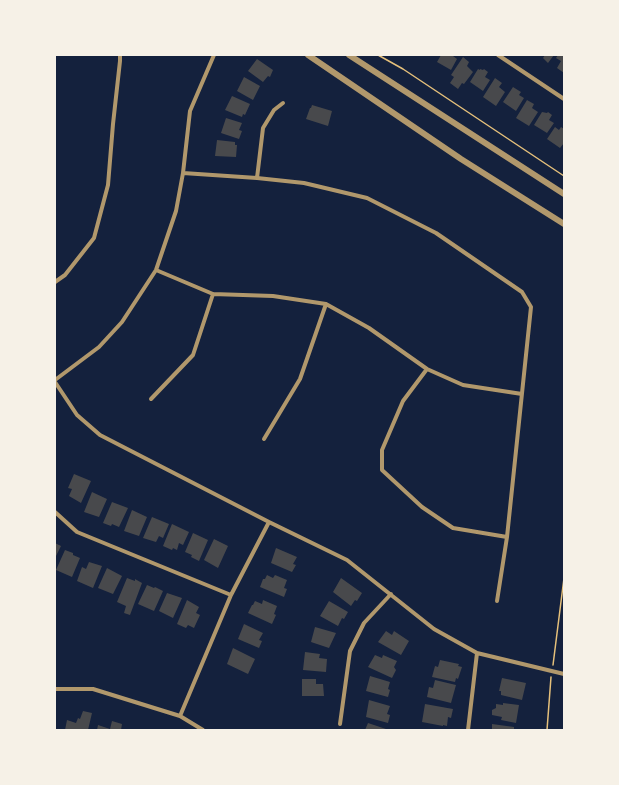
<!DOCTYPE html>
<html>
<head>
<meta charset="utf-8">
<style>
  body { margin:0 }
  #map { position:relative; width:619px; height:785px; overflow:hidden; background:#14213d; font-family:"IBM Plex Sans",sans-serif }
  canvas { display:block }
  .frame { position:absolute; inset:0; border:56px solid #f6f1e7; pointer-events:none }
</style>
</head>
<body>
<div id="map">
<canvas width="619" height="785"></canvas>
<div class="frame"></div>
</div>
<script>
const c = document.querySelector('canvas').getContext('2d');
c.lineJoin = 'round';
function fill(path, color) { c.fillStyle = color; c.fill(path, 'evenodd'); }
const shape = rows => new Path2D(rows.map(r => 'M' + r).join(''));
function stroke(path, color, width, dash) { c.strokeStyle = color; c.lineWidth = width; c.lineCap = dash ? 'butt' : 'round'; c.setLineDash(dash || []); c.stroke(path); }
const building = shape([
  [441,55,453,55,453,56,457,59,451,70,437,62],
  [545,55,554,55,548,63,543,58],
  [558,55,564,55,564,73,557,68,561,61,556,58],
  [463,57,469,62,467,66,473,72,464,84,462,83,458,89,450,83,454,77,451,75],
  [257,59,273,70,270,77,268,76,263,82,248,71],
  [478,69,480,70,480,69,483,70,484,69,488,72,485,77,490,80,483,91,470,82],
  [244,77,260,86,253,100,237,91],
  [495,78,502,83,499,87,505,92,496,106,483,97],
  [513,87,521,92,519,95,524,98,516,111,503,102],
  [232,96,250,104,245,115,243,114,242,117,225,110],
  [527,100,534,104,532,108,538,112,529,126,516,118],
  [312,105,332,111,328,126,306,119,310,108,311,108],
  [542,112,547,113,548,112,552,115,549,120,554,123,547,133,534,125],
  [226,118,242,123,239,130,242,131,239,139,221,133],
  [555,127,559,130,561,127,564,129,564,143,560,148,547,139],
  [217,140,235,142,235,145,237,145,236,157,215,156],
  [74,474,91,481,81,503,69,496,72,489,68,488],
  [92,492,107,499,99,517,84,512],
  [112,502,128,508,119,527,112,524,111,526,103,523],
  [132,510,147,517,139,536,124,531],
  [152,517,169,524,163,538,159,536,156,542,143,538],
  [172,524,189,532,183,545,179,543,177,550,173,548,172,550,163,546],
  [193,533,208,540,199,561,191,557,192,555,185,552],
  [214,539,228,546,218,568,204,560],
  [55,543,61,546,55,558],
  [276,548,297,557,293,564,296,565,292,572,271,563],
  [65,550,73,553,73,555,80,558,72,577,56,570],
  [89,562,102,566,93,588,77,581,82,567,86,569],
  [107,568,122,576,113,594,98,588],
  [267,575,273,578,275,575,287,580,284,588,287,589,284,597,260,587,263,579,265,579],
  [127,578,135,581,135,579,142,583,130,615,124,613,126,606,117,602],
  [341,578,362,593,357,601,355,600,351,606,333,592],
  [147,585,154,588,155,587,163,591,154,611,138,604],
  [167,593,182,598,173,618,159,611],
  [187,600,199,607,196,613,200,615,194,628,188,625,186,628,177,624],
  [263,600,277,606,274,614,276,615,272,624,248,613,252,605,253,605,255,601,262,604],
  [329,601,348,612,344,619,342,618,338,626,320,616],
  [244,624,263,633,259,640,262,641,259,648,238,639],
  [315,627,336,633,329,648,311,642],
  [386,631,392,635,394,631,409,641,401,655,378,642],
  [233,648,255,659,248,674,227,664],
  [305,652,320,654,319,658,327,659,326,672,303,670],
  [375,655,382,658,383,655,397,661,394,667,396,670,392,678,368,667],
  [440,660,459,664,458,666,462,667,458,679,456,678,455,682,432,677,435,666,438,667],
  [370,676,390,682,388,689,390,690,388,697,366,691],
  [502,678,526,683,522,700,501,695,501,691,499,691],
  [302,679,316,679,316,684,323,684,324,696,302,696],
  [435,680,456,685,451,703,427,697,429,687,433,688],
  [369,700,390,706,387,714,390,715,388,723,366,717],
  [503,703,519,705,516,723,501,720,502,717,492,715,492,710,496,708,496,704,503,705],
  [425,704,453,709,451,718,448,717,447,726,443,725,443,726,422,722],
  [83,711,92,713,88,730,65,730,67,720,76,723,78,718,80,719],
  [112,721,122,724,121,730,97,730,98,725,110,729],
  [368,723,389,730,365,730],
  [492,724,514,727,514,730,492,730]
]);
const path = shape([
  [378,55,403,69,564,176],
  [553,665,564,578],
  [547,730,551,677]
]);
const minor = shape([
  [498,55,564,99],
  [183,173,257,178,304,183,367,198,436,233,522,292,531,307,507,537,497,601],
  [257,178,263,128,274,110,283,103],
  [156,270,213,294,273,296,326,304,369,328,427,369,463,385,522,394],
  [55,282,65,275,94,238,108,185,113,124,120,61,120,55],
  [427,369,403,401,382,450,382,470,422,507,453,528,507,537],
  [55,380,99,347,122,322,156,270,176,211,183,173,190,111,214,55],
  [55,382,77,415,100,435,269,522,347,560,434,629,477,653,564,674],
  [151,399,193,355,213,294],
  [264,439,300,379,326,304],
  [55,512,77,532,231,595],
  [55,689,93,689,180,716,203,730],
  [180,716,231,595,269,522],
  [340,724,350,651,364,623,391,594],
  [468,730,477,653]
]);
const tertiary = shape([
  [308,55,461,159,564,224],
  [349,55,564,194]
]);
fill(building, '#48494c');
stroke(path, '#e5c07b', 1.5);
stroke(minor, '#b1986c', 4);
stroke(tertiary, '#b1986c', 6);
</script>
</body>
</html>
